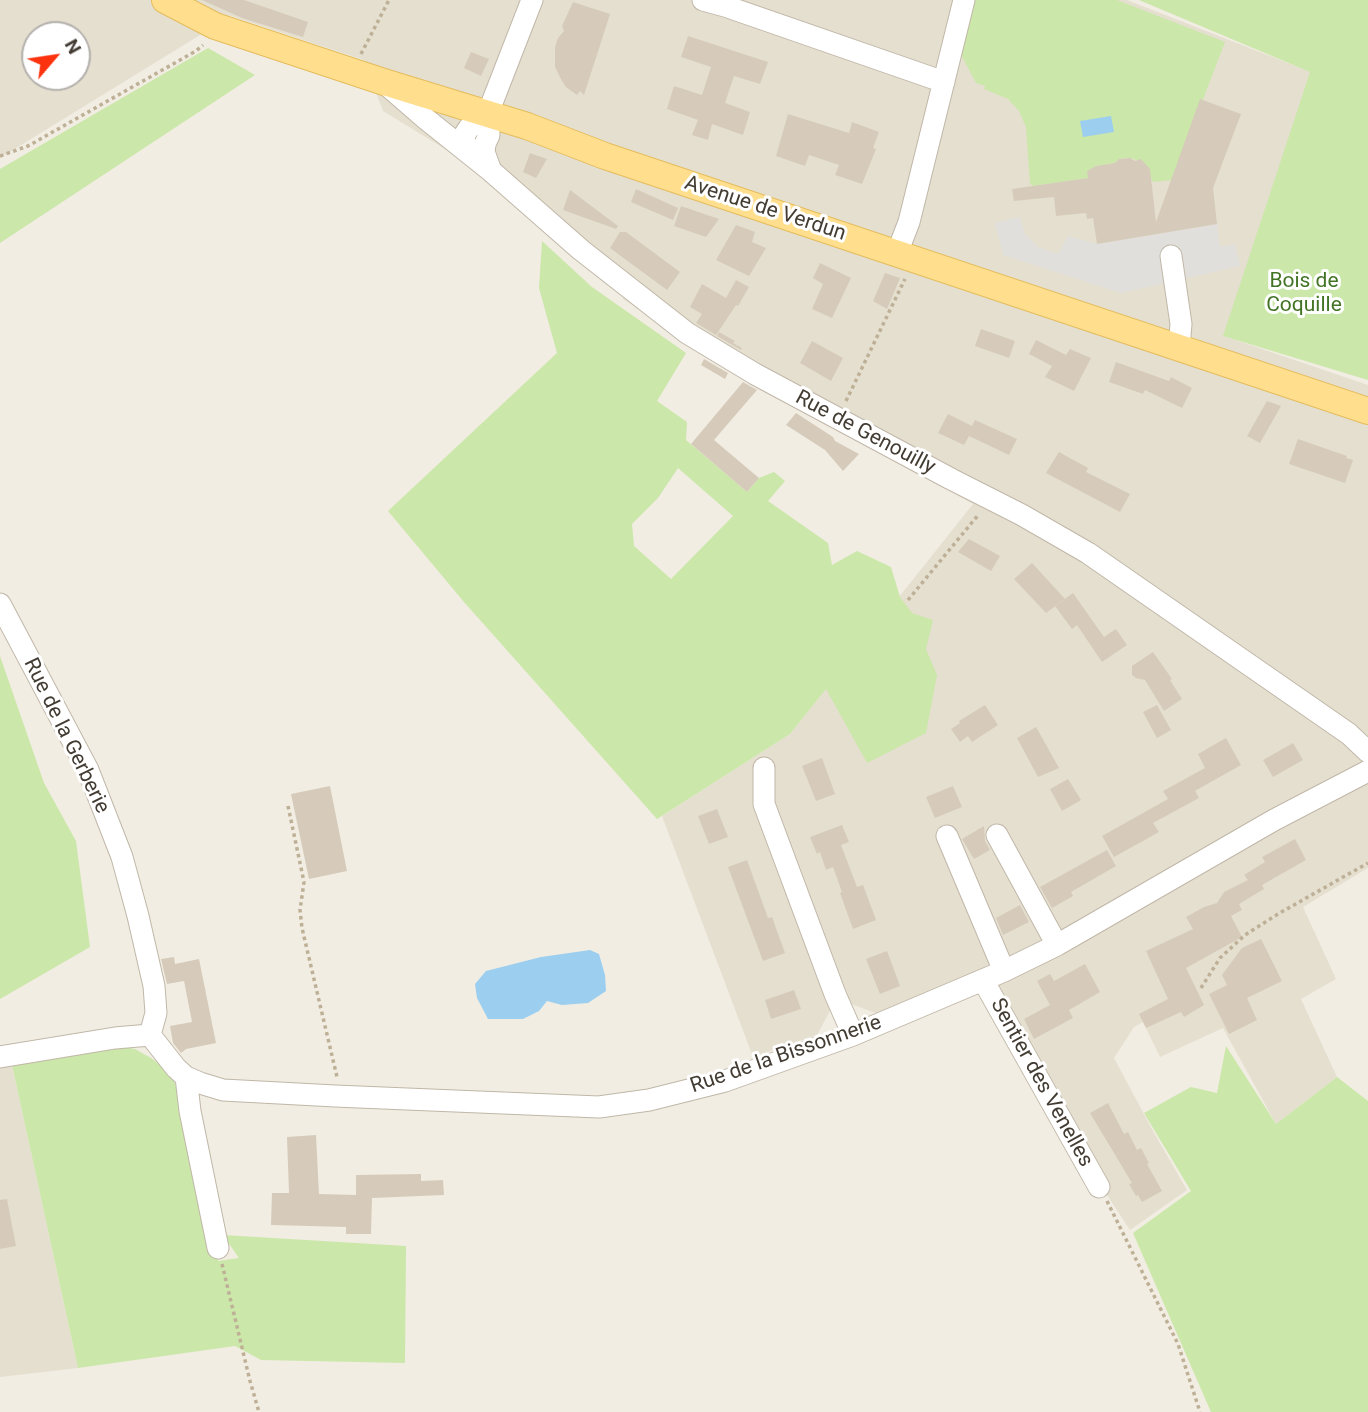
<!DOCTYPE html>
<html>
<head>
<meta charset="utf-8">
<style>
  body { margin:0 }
  #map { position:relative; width:1368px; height:1412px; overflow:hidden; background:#f1ede2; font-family:Roboto,sans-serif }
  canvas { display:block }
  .north { position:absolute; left:21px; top:21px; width:70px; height:70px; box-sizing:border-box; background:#fff; border:2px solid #b4b1ad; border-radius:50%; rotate:61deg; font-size:19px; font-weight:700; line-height:28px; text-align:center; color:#433c33 }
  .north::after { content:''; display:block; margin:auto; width:24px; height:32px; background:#fd320e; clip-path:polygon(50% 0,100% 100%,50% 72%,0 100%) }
</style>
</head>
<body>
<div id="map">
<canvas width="1368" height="1412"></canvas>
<div class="north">N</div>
</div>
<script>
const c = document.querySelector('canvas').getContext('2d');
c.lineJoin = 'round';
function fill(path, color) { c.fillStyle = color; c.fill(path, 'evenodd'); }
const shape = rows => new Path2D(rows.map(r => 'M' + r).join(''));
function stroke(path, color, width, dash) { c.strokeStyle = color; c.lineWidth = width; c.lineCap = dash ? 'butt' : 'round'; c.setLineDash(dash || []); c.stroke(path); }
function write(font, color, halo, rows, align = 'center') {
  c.font = font + ' Roboto,sans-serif'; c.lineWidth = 6; c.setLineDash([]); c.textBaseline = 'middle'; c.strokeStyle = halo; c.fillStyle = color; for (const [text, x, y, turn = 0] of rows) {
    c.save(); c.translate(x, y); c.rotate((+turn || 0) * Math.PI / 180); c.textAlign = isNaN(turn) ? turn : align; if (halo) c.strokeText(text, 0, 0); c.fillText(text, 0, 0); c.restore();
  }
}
const residential = shape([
  [0,0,1127,0,1311,72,1224,336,1368,385,1368,868,1303,907,1336,979,1301,999,1337,1077,1276,1124,1223,1028,1160,1057,1143,1022,1134,1027,1114,1058,1153,1131,1187,1190,1130,1230,1057,1119,989,984,878,1014,851,1004,831,1009,817,1035,753,1057,662,816,790,734,973,504,722,363,623,299,624,294,455,155,383,111,364,60,231,16,0,158],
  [35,35,77,35,77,77,35,77],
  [12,1065,78,1368,0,1377,0,1068]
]);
const green = shape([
  [969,0,1117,0,1225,42,1172,180,1153,182,1141,160,1137,160,1130,158,1119,159,1115,163,1096,166,1088,171,1088,178,1034,186,1030,184,1026,127,1019,111,1008,99,984,89,985,86,976,83,957,47],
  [1139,0,1368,0,1368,380,1223,336,1310,72],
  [208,48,255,75,0,243,0,169],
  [542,241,592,287,686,353,657,401,687,422,686,440,747,492,759,478,774,472,785,481,768,501,828,543,832,565,857,551,891,567,900,597,912,613,933,620,926,649,937,675,926,733,867,763,826,689,790,734,657,819,464,602,388,511,557,353,539,288],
  [678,468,733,516,671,579,634,546,632,524,658,498],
  [0,656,44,783,76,841,90,947,0,999],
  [119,1046,135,1049,151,1058,171,1073,185,1111,218,1261,239,1258,223,1235,406,1246,405,1363,261,1360,235,1346,78,1368,12,1065],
  [1226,1046,1276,1124,1337,1077,1368,1101,1368,1412,1211,1412,1133,1233,1191,1191,1144,1113,1191,1087,1217,1093]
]);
const parking = shape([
  [1020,217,1025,234,1038,247,1058,254,1068,236,1097,244,1217,224,1220,247,1235,244,1240,266,1121,293,1003,255,995,223]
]);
const water = shape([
  [1111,116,1114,132,1083,137,1080,121],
  [590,950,599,954,605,975,606,991,588,1003,562,1005,547,1001,539,1011,523,1019,488,1019,477,998,475,984,486,971,541,957]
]);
const building = shape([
  [202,0,244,0,308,22,303,37,242,18],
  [573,2,610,14,584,95,580,91,577,95,566,87,562,81,555,67,555,47,558,38,564,31,562,26],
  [688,36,768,62,760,84,734,76,725,103,750,112,743,135,712,124,708,140,692,135,698,120,667,109,674,86,702,95,711,67,681,57],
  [471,52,489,59,481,76,464,68],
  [1200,99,1241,114,1213,188,1217,224,1097,244,1093,218,1087,219,1086,213,1056,216,1054,197,1014,201,1012,189,1088,178,1087,171,1096,166,1115,163,1119,159,1130,158,1135,161,1141,159,1150,169,1156,222],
  [788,114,849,133,852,122,879,132,873,148,876,149,862,184,835,175,839,165,809,155,805,166,776,156],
  [530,153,547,159,536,178,523,172],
  [636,189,678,208,673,220,631,202],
  [570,190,618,226,616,229,563,210],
  [681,206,719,219,706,237,674,226],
  [736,225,755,232,752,242,766,248,749,276,716,260],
  [620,232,626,232,680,272,667,290,610,248],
  [820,263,851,278,832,318,812,309,823,284,813,278],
  [885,273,900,278,887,309,873,301],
  [736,280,749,287,738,306,736,305,716,335,696,323,702,314,690,307,702,284,726,298],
  [981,329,1015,341,1009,358,975,346],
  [719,332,735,341,733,343,742,348,741,350,717,336],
  [1036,340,1066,355,1070,349,1091,358,1074,391,1045,377,1052,366,1029,354],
  [812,341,843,358,831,381,800,363],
  [704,359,728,373,725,379,701,365],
  [1116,362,1169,381,1171,377,1192,388,1182,408,1145,390,1143,394,1109,382],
  [743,382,757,390,714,440,759,478,747,492,691,444],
  [1267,401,1281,406,1260,443,1247,436],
  [796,413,833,437,835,441,859,454,843,471,825,450,786,425],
  [948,414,972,426,975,420,1017,439,1009,455,969,436,964,445,938,433],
  [1298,439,1347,456,1346,458,1353,460,1345,483,1289,464],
  [1059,452,1088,468,1086,472,1130,494,1120,512,1046,473],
  [969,539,1000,556,991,571,958,552],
  [1032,563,1065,599,1046,613,1014,579],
  [1073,593,1104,637,1116,629,1127,645,1102,662,1077,625,1072,629,1055,606],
  [1153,652,1172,679,1170,680,1182,699,1164,711,1145,680,1136,678,1132,675,1132,666],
  [985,705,998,725,972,742,968,736,960,742,951,729,960,723,959,721],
  [1157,705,1171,730,1157,738,1143,712],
  [1036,727,1059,768,1038,777,1017,738],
  [1226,738,1241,765,1195,791,1199,798,1153,823,1159,832,1114,857,1102,836,1168,799,1163,791,1205,768,1198,754],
  [1293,743,1303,760,1273,777,1263,760],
  [822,758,835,794,816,801,802,766],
  [1068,779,1081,800,1062,811,1050,789],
  [330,786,347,871,309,879,291,794],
  [953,786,962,807,935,818,926,797],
  [717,809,728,837,709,844,698,816],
  [842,825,849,842,841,845,857,887,863,885,876,920,853,929,840,893,842,892,833,867,826,870,820,852,817,854,810,837],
  [984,826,985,841,990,850,974,859,962,839],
  [1295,839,1306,860,1262,885,1264,889,1239,904,1242,910,1231,916,1242,937,1186,968,1204,1005,1184,1017,1181,1012,1146,1028,1139,1014,1168,999,1146,951,1193,929,1186,917,1204,907,1217,903,1224,892,1248,880,1244,875,1265,862,1262,857],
  [1107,850,1116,866,1071,892,1073,896,1052,908,1040,887],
  [747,860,768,918,772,917,785,953,763,961,728,867],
  [1020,905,1029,922,1003,935,996,918],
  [1261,939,1282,981,1247,998,1257,1020,1229,1034,1209,994,1227,985,1222,975,1242,948],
  [887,951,900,986,880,994,866,959],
  [174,957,175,964,199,959,216,1043,186,1049,181,1053,173,1043,170,1026,192,1022,184,981,167,984,161,959],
  [1085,964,1100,992,1069,1010,1073,1018,1034,1039,1024,1019,1050,1005,1037,981,1050,974,1054,981],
  [794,990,801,1009,771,1019,765,1000],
  [1108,1103,1124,1134,1128,1132,1137,1150,1141,1148,1149,1163,1147,1164,1162,1191,1142,1202,1138,1195,1136,1196,1129,1184,1132,1183,1090,1113],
  [316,1135,319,1194,356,1195,356,1175,421,1174,421,1181,443,1180,444,1195,372,1198,371,1234,346,1234,346,1227,271,1225,272,1193,289,1193,287,1137],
  [7,1199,16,1246,0,1249,0,1200]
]);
const path = shape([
  [361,54,389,0],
  [0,156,28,146,196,51,203,45],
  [846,401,905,279],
  [908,600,979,514],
  [288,806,304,882,300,910,302,928,337,1077],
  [1201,988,1220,958,1245,935,1278,914,1368,863],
  [1107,1201,1178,1344,1200,1412],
  [222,1264,250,1381,259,1412]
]);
const minor = shape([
  [703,0,725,6,944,82],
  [388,86,426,119,491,171,581,250,687,333,755,374,951,479,1022,515,1088,553,1349,734,1368,752],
  [472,155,464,141,465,134,469,128,488,113],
  [491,171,484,152,485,144,489,135,488,113,532,0],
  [897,253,909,222,964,0],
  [1171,256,1181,324,1179,348],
  [0,604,88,770,122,857,138,916,154,986,156,1013,150,1035],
  [764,768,764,804,835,994,853,1035],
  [997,835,1057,945],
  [947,836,1004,971],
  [983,980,1099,1187],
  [0,1057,115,1038,150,1035,176,1068,186,1077,200,1083,223,1090,335,1096,599,1107,649,1100,725,1081,853,1035,1004,971,1057,945,1274,820,1368,771],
  [186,1077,190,1111,218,1248]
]);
const major = shape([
  [165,0,215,26,384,82,527,126,605,156,1368,411]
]);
const streetNames = [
  ["Avenue de Verdun",765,209,18],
  ["Rue de Genouilly",865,433,28],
  ["Rue de la Gerberie",66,736,64],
  ["Rue de la Bissonnerie",786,1055,-19],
  ["Sentier des Venelles",1041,1083,61]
];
const parkNames = [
  ["Bois de",1304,282],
  ["Coquille",1304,306]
];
fill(residential, '#e5dfd0');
fill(green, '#cbe7a9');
fill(parking, '#e1dfdb');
fill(water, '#9ccef0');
fill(building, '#d6cbba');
stroke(minor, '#c0b7a8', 23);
stroke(major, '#e4bc5d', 28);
stroke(path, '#beb096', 3.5, [3.5, 3.5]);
stroke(minor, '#fff', 21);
stroke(major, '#ffdf8d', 26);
write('21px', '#433c33', '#fff', streetNames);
write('21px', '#437426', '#fff', parkNames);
</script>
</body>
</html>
